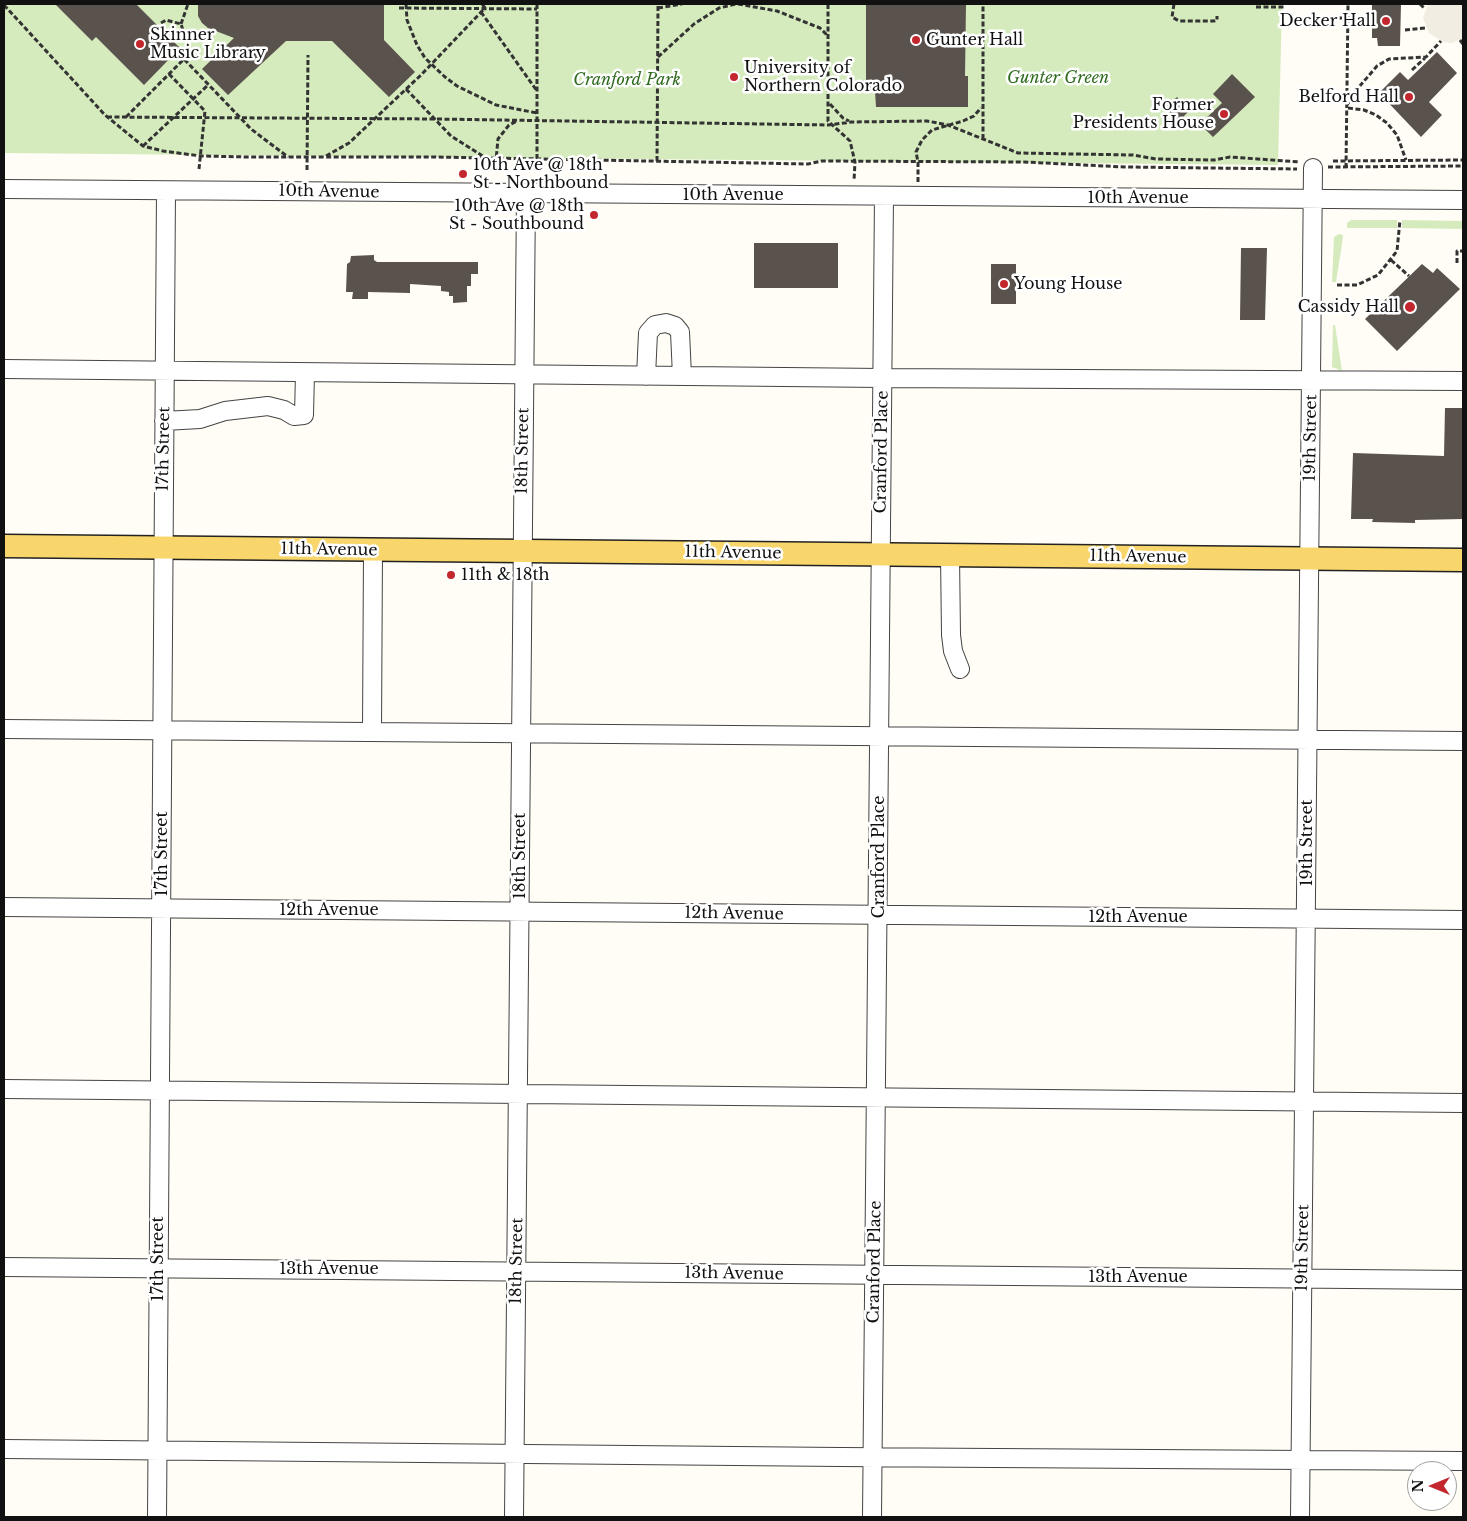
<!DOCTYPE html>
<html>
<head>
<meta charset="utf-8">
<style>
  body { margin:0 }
  #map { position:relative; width:1467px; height:1521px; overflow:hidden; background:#fffdf5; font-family:"Libre Baskerville",serif }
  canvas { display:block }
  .frame { position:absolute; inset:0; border:5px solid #111; pointer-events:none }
  .north { position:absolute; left:1407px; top:1461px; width:50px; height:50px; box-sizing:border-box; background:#fff; border:1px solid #a0a0a0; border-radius:50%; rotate:270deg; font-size:14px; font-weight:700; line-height:20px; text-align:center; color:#111 }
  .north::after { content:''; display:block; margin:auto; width:18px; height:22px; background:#c4262e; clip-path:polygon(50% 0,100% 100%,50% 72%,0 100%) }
</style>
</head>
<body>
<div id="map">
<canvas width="1467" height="1521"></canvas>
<div class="frame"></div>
<div class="north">N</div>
</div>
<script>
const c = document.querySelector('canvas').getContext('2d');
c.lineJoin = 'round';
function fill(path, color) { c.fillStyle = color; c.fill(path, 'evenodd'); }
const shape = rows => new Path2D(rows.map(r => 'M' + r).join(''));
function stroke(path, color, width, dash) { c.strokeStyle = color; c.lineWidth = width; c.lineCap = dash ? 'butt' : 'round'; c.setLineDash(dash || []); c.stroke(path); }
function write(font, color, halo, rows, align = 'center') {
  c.font = font + ' "Libre Baskerville",serif'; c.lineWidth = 5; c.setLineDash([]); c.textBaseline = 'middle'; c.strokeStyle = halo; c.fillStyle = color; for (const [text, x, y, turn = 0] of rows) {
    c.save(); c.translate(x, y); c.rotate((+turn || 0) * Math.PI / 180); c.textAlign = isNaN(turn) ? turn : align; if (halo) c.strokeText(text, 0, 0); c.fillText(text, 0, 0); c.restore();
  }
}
const green = shape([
  [4,4,1282,4,1278,165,4,153],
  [1351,220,1397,220,1397,228,1347,228,1347,223],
  [1402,220,1463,221,1463,229,1402,228],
  [1339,234,1343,235,1342,244,1336,282,1332,282,1334,237],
  [1333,325,1335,325,1342,371,1332,367]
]);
const plaza = shape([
  [1428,4,1463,4,1463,38,1452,43,1443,42,1429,33,1423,18]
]);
const building = shape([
  [55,4,136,4,180,48,144,85,96,37,92,41],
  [198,4,384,4,384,40,415,72,389,97,332,41,286,41,228,95,202,69,234,38,208,28,202,23,198,16],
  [866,4,966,4,965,76,968,76,968,107,876,107,875,91,866,91],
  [1372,4,1401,4,1400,46,1378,46,1377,38,1372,38],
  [1437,52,1457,73,1429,102,1442,115,1421,137,1379,93,1400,72,1408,80],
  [1232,74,1255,97,1213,137,1200,124,1222,103,1213,94],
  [1177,97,1189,111,1178,122,1165,107],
  [754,243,838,243,838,288,754,288],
  [1241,248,1267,248,1265,320,1240,320],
  [374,255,374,260,377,262,478,262,478,274,471,274,471,286,467,286,467,302,453,303,453,296,449,296,449,292,441,291,441,286,410,284,410,293,368,292,368,299,352,299,353,292,346,292,347,264,350,262,351,256],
  [991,264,1016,264,1016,304,991,304],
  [1422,264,1433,273,1437,268,1460,289,1397,351,1365,319],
  [1445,408,1463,408,1463,519,1415,520,1415,523,1372,522,1373,519,1351,519,1353,453,1444,456]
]);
const path = shape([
  [406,4,407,20,417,45,425,58,445,77,457,86,496,105,537,113],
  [537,4,537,160],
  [738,4,777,11,820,28,828,36],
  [828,4,828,121,850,141,855,162,854,181],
  [1174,4,1172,17,1179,21,1214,21,1217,20,1217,16],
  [1420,4,1425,9],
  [4,5,105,115,143,146,163,151,201,156,249,157,434,157,808,164,822,161,1024,162,1125,167,1297,169],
  [1256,7,1284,7],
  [399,8,537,9],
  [658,8,682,4],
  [481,12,537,91],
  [1338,18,1370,18],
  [161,23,166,20,181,24,187,43,184,59],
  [181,24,188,4],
  [1405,30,1426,28],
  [1460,40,1463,44],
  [658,57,694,24,719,8,736,4],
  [1412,70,1425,58],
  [169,74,205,111,199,169],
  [406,89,451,136,486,158],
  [830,104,843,118,849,121],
  [1347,105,1359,87,1377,66,1389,59,1426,57,1441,41],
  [1348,108,1364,110,1376,115,1387,123,1397,135,1406,160],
  [107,117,435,119,828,125,852,122,927,121,948,125,1018,153,1133,155,1156,159,1214,160,1230,157,1300,162],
  [126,117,184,59,251,129,288,157],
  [983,139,983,4],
  [143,146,208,85],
  [326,156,349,143,421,75,485,8,482,4],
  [657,161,658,4],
  [1333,161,1463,160],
  [1328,167,1463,166],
  [1346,168,1348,4],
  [307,170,308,55],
  [495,171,498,139,509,125,517,121],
  [918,182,918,162,916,152,922,140,932,130,963,121,974,116,981,108],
  [1391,260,1409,276],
  [1457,263,1457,251,1463,251],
  [1337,285,1357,285,1378,275,1397,251,1400,220]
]);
const minor = shape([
  [4,189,1463,200],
  [4,369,882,378,1463,381],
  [646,376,648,333,655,325,666,323,675,326,680,332,682,376],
  [164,421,200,419,225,411,268,406,284,410,294,416,304,415,305,373],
  [950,555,951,635,953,651,960,669],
  [4,729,1463,741],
  [372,732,373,550],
  [4,907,1463,920],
  [4,1089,1463,1103],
  [4,1267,1463,1280],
  [4,1449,840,1457,1463,1461],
  [157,1517,166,191],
  [514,1517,526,194],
  [872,1517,884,196],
  [1300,1517,1313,168]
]);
const major = shape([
  [4,546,1463,560]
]);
const markers = [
  [1386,21,5,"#c4262e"],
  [916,40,5,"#c4262e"],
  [140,44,5,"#c4262e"],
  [734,77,5,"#c4262e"],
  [1409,97,5,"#c4262e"],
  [1224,114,5,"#c4262e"],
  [463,174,5,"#c4262e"],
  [594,215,5,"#c4262e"],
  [1004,284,5,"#c4262e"],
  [1410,307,6,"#c4262e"],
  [451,575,5,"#c4262e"]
];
const poiNames = [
  ["Decker Hall",1376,21,"right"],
  ["Skinner",150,35],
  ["Music Library",150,53],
  ["Gunter Hall",926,40],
  ["University of",744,68],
  ["Northern Colorado",744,86],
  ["Belford Hall",1399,97,"right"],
  ["Former",1214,105,"right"],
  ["Presidents House",1214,123,"right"],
  ["10th Ave @ 18th",473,165],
  ["St - Northbound",473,183],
  ["10th Ave @ 18th",584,206,"right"],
  ["St - Southbound",584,224,"right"],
  ["Young House",1014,284],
  ["Cassidy Hall",1399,307,"right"],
  ["11th & 18th",461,575]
];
const parkNames = [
  ["Gunter Green",1058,78],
  ["Cranford Park",627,80]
];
const streetNames = [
  ["10th Avenue",329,192,1],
  ["10th Avenue",733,195],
  ["10th Avenue",1138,198],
  ["19th Street",1311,438,-89],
  ["17th Street",164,449,-89],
  ["18th Street",523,451,-89],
  ["Cranford Place",882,452,-89],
  ["11th Avenue",329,550,1],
  ["11th Avenue",733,553,1],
  ["11th Avenue",1138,557,1],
  ["19th Street",1307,843,-90],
  ["17th Street",162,854,-90],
  ["18th Street",520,856,-90],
  ["Cranford Place",879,857,-90],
  ["12th Avenue",329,910],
  ["12th Avenue",734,914,1],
  ["12th Avenue",1138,917],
  ["19th Street",1303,1248,-89],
  ["17th Street",158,1259,-90],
  ["18th Street",517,1261,-89],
  ["Cranford Place",875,1262,-89],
  ["13th Avenue",329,1269],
  ["13th Avenue",734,1274,1],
  ["13th Avenue",1138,1277]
];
fill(green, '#d5ebbd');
fill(plaza, '#f1ede2');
fill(building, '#5a524d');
stroke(minor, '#444', 20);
stroke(major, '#222', 25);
stroke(path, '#333', 3, [5, 2.5]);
stroke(minor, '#fff', 18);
stroke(major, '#f9d66b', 22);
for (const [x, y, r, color] of markers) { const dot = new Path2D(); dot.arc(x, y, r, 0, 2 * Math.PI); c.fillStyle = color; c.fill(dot); stroke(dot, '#fff', 2); }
write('16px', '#111', '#fff', poiNames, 'left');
write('italic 16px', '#2f6b1f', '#fff', parkNames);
write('16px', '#111', '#fff', streetNames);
</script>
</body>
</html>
